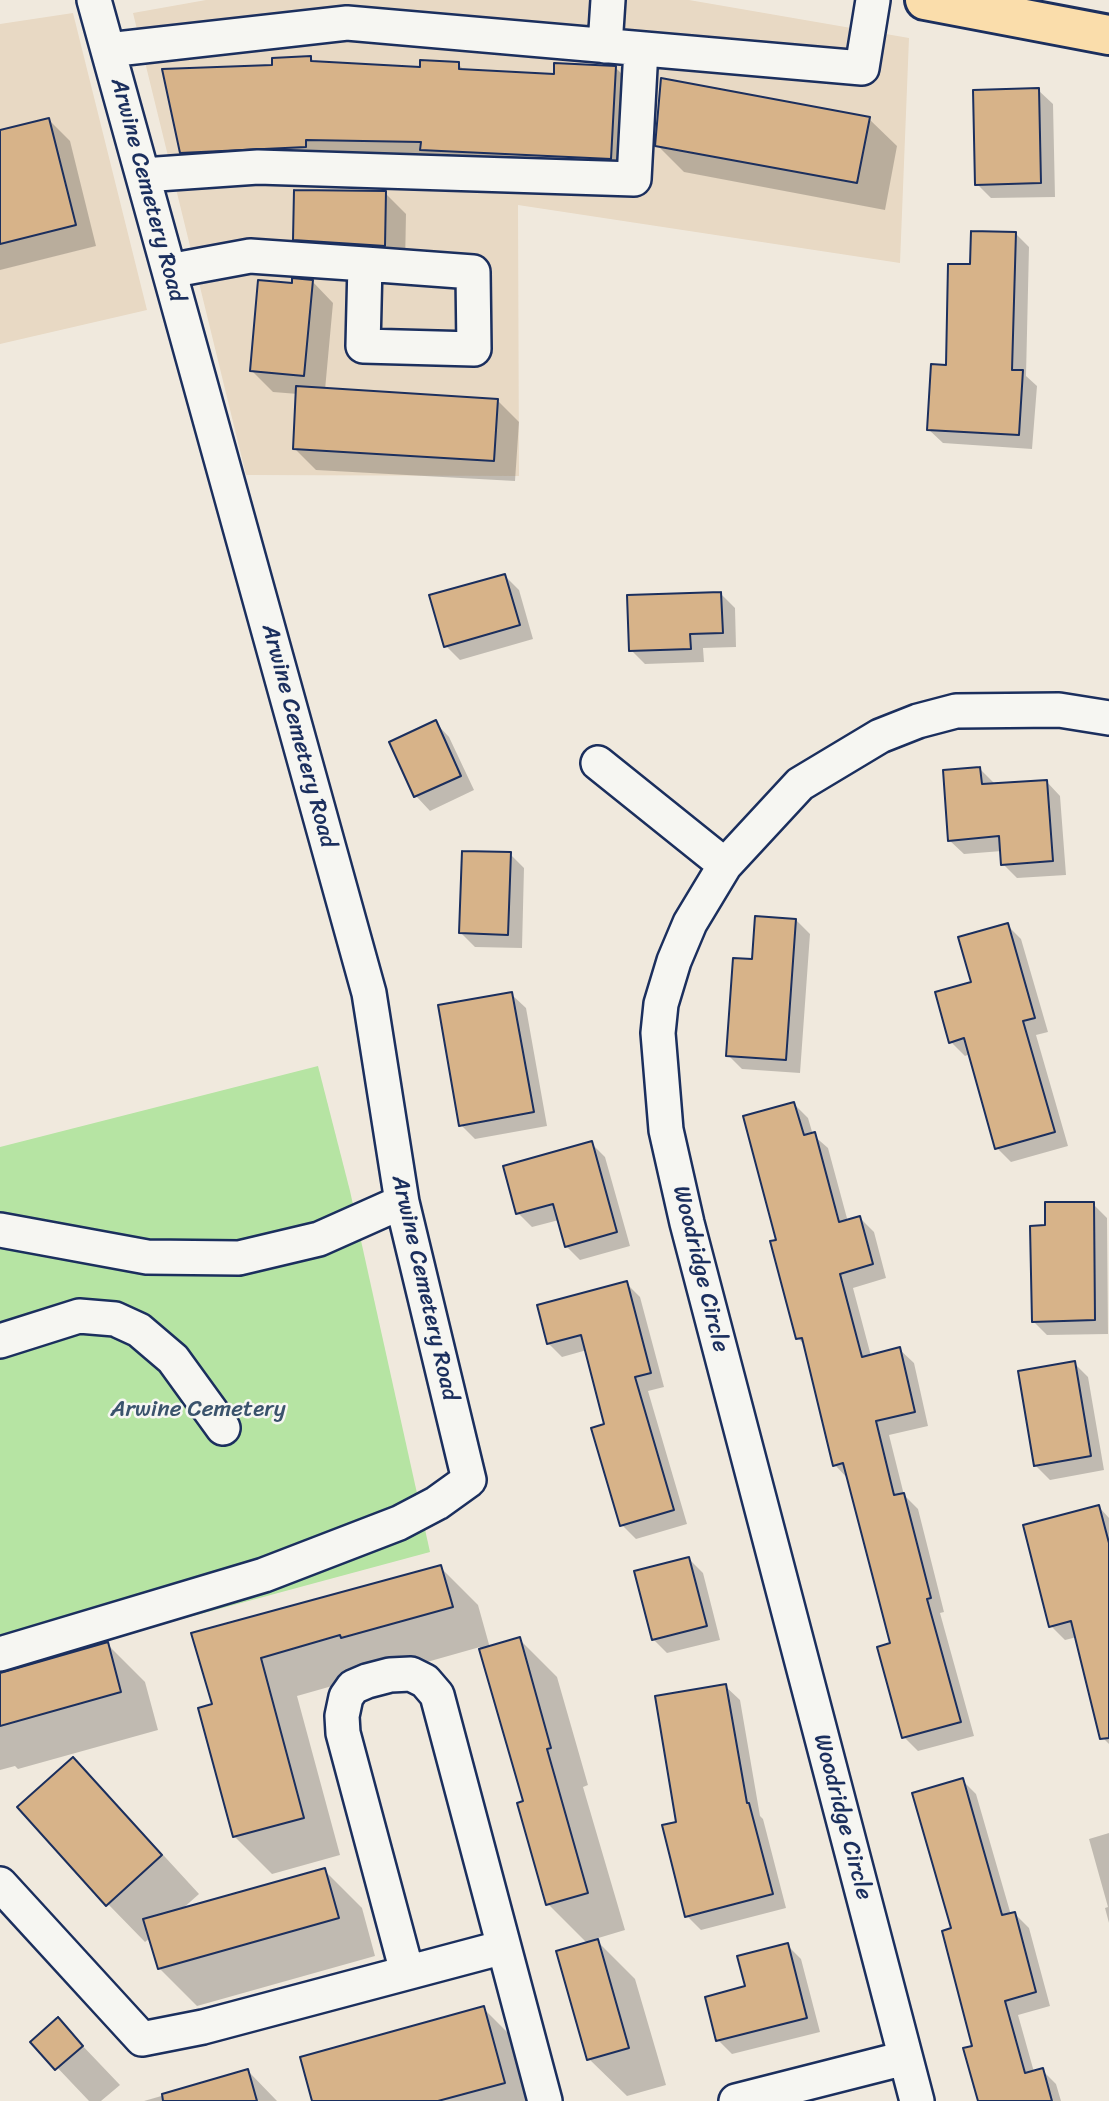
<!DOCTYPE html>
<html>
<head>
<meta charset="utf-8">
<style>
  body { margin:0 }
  canvas { display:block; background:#f0e9dd }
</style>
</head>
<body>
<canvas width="1109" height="2101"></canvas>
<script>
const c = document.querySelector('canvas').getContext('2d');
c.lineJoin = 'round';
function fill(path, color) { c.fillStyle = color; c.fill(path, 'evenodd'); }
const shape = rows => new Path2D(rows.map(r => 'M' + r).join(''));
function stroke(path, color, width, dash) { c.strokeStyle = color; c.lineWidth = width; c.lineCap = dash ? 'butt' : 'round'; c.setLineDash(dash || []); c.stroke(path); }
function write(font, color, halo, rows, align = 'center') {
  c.font = font + ' Sriracha,sans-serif'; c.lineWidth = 5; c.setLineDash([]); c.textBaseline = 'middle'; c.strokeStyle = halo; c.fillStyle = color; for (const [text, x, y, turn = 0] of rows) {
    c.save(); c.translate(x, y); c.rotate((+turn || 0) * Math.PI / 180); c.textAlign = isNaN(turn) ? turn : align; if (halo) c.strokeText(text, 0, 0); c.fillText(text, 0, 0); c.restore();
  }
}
const built = shape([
  [206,0,689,0,909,38,900,263,518,205,519,476,246,475,133,13],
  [73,13,147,310,0,344,0,24]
]);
const green = shape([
  [318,1066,350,1191,430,1552,0,1668,0,1147]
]);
const shadow = shape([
  [311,58,316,63,421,69,458,64,465,71,555,76,616,68,643,96,638,186,209,180,182,152,274,66],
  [1038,90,1053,104,1055,197,991,198,977,184],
  [869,119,897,146,885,210,684,172,657,145],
  [49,120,70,141,96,246,0,270,0,132],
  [385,193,406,214,405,266,316,260,294,239],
  [1015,233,1029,247,1026,376,1037,386,1032,449,943,443,928,429,947,367,972,266],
  [312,281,333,303,325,390,498,401,519,422,515,481,316,470,295,449,298,394,273,392,252,371,294,285],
  [505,576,519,590,533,639,460,660,446,646],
  [721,594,735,608,736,647,703,648,704,662,645,664,631,650],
  [435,722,449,737,474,790,430,811,416,796,391,742],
  [980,769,994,783,1046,781,1060,796,1066,875,1017,878,1003,864,1002,851,964,854,949,840],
  [510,854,524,868,522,948,475,947,461,933],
  [796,920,810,934,800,1073,742,1069,728,1055],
  [1007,925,1021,939,1048,1032,1036,1035,1068,1146,1011,1162,997,1148,970,1054,965,1056,951,1042,973,983],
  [511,994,526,1008,547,1126,475,1139,461,1125],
  [794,1104,808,1118,813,1135,828,1148,848,1222,860,1218,874,1232,886,1278,853,1288,871,1356,899,1349,914,1363,928,1426,889,1435,904,1495,918,1509,944,1612,940,1613,974,1736,918,1751,904,1737,892,1644,849,1480,835,1465,806,1347,798,1338,778,1241],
  [591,1143,605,1157,630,1246,580,1260,566,1246,559,1220,532,1227,518,1213],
  [1093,1204,1107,1218,1108,1334,1047,1335,1033,1321,1047,1227],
  [626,1283,640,1297,664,1387,648,1391,687,1524,636,1539,622,1525,607,1425,587,1350,562,1357,548,1343],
  [1074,1363,1088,1377,1104,1470,1050,1480,1035,1465],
  [1099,1507,1109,1518,1109,1744,1101,1736,1077,1637,1065,1640,1051,1626],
  [689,1559,703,1573,720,1640,667,1653,653,1639],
  [440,1567,478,1605,490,1648,519,1639,557,1677,588,1785,583,1787,625,1930,595,1939,635,1979,666,2085,627,2096,589,2059,588,1944,548,1904,525,1802,480,1647,381,1675,378,1673,297,1696,340,1855,272,1874,234,1836,214,1706,193,1634],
  [107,1644,145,1682,158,1730,18,1769,15,1766,0,1770,0,1676],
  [725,1686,740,1700,760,1816,763,1819,786,1908,701,1930,687,1916,678,1823],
  [73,1759,110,1797,199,1894,181,1910,324,1870,362,1908,375,1956,197,2006,159,1968,150,1938,145,1942,108,1904],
  [962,1780,976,1794,1011,1915,1015,1914,1029,1928,1050,2006,1018,2015,1034,2072,1042,2070,1056,2084,1061,2101,979,2101,974,2047,953,1930],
  [1109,1833,1109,1923,1105,1908,1108,1907,1089,1839],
  [787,1945,801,1959,820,2032,732,2054,718,2040,747,1988],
  [483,2008,521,2046,536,2101,314,2101],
  [58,2020,120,2085,101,2101,89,2101,33,2042],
  [248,2071,277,2101,144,2101]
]);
const building = shape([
  [311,56,311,61,420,67,420,60,459,62,459,69,554,74,554,63,616,66,611,159,420,150,421,142,306,140,306,147,180,153,162,69,272,65,272,58,311,56],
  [661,78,870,117,857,183,655,146,661,78],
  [1039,88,1041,183,975,185,973,90,1039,88],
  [49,118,76,225,0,244,0,130,49,118],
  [294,190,386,191,385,246,293,240,294,190],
  [971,231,1016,232,1012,370,1023,370,1019,435,927,430,931,364,946,365,948,264,970,264,971,231],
  [292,278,313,280,304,376,250,371,258,280,292,283,292,278],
  [296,386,498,399,494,461,293,449,296,386],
  [505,574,520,625,444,647,429,595,505,574],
  [721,592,723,633,690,634,691,649,629,651,627,595,721,592],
  [436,720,461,776,414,797,389,742,436,720],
  [980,767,982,784,1047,780,1053,861,1001,865,999,836,948,841,943,770,980,767],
  [462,851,511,852,508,935,459,933,462,851],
  [755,916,796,919,786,1060,726,1056,733,958,752,959,755,916],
  [1008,923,1035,1018,1023,1021,1055,1132,995,1149,964,1038,949,1043,935,992,971,982,958,937,1008,923],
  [512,992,534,1112,459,1126,438,1005,512,992],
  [794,1102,804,1135,815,1132,839,1222,860,1216,873,1264,840,1274,862,1357,900,1347,915,1412,876,1421,894,1495,904,1493,931,1598,927,1599,961,1722,902,1738,877,1647,890,1643,843,1463,833,1466,802,1338,796,1339,770,1241,776,1240,743,1116,794,1102],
  [592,1141,617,1232,565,1247,553,1204,516,1214,503,1166,592,1141],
  [1045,1202,1094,1202,1095,1320,1032,1322,1030,1226,1045,1225,1045,1202],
  [627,1281,651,1373,635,1377,674,1510,620,1526,591,1428,604,1424,581,1335,547,1344,537,1305,627,1281],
  [1075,1361,1091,1456,1034,1466,1018,1371,1075,1361],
  [1099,1505,1109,1543,1109,1738,1100,1739,1071,1621,1049,1627,1023,1525,1099,1505],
  [689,1557,707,1626,652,1640,634,1571,689,1557],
  [441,1565,453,1607,341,1638,340,1635,261,1658,304,1818,233,1837,198,1708,212,1704,191,1633,441,1565],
  [520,1637,551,1748,547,1749,588,1893,546,1905,517,1803,523,1801,479,1649,520,1637],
  [108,1642,121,1692,0,1726,0,1673,108,1642],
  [726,1684,747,1803,749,1803,773,1894,685,1917,662,1825,676,1822,655,1696,726,1684],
  [73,1757,162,1855,106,1906,17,1807,73,1757],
  [963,1778,1002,1915,1015,1912,1036,1992,1005,2001,1025,2073,1043,2068,1052,2101,978,2101,963,2048,972,2046,942,1931,951,1928,912,1793,963,1778],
  [325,1868,339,1918,158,1969,143,1919,325,1868],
  [598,1939,629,2048,587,2060,556,1951,598,1939],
  [788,1943,807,2018,716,2041,705,1997,745,1986,737,1956,788,1943],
  [484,2006,505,2083,438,2101,312,2101,300,2057,484,2006],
  [58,2017,83,2046,55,2070,30,2042,58,2017],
  [248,2069,257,2101,163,2101,162,2094,248,2069]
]);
const minor = shape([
  [605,46,608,0],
  [108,50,347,23,862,68,873,0],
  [143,175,258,167,634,179,641,49],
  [169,271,250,256,365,264,473,272,474,349,363,346,365,264],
  [598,763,725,865],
  [0,1230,147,1257,239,1258,319,1239,402,1202],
  [0,1341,79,1316,115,1319,139,1330,173,1359,223,1428],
  [0,1654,264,1575,399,1523,437,1503,469,1480,402,1202,369,993,94,0],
  [0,1884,142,2039,203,2027,504,1947,545,2101],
  [407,1972,343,1733,342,1716,346,1697,353,1687,367,1681,390,1675,411,1674,425,1681,437,1695,504,1947],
  [736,2101,905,2058],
  [917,2101,687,1223,666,1130,658,1033,661,1004,674,961,690,923,725,865,800,784,880,736,918,721,956,711,1059,710,1109,718]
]);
const major = shape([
  [925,0,1109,35]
]);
const streetNames = [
  ["Arwine Cemetery Road",147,190,75],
  ["Arwine Cemetery Road",298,736,75],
  ["Woodridge Circle",700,1269,76],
  ["Arwine Cemetery Road",424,1288,77],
  ["Woodridge Circle",842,1817,75]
];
const parkNames = [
  ["Arwine Cemetery",198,1410]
];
fill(built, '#e8d9c4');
fill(green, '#b6e4a3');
fill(shadow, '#0003');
fill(building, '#d7b389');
stroke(building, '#1b2f5e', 2);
stroke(minor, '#1b2f5e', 38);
stroke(major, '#1b2f5e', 44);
stroke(minor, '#f6f6f2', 33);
stroke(major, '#faddab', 38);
write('23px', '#1b2f5e', '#f6f6f2', streetNames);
write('23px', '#3a536c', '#f6f6f2', parkNames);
</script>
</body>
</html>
